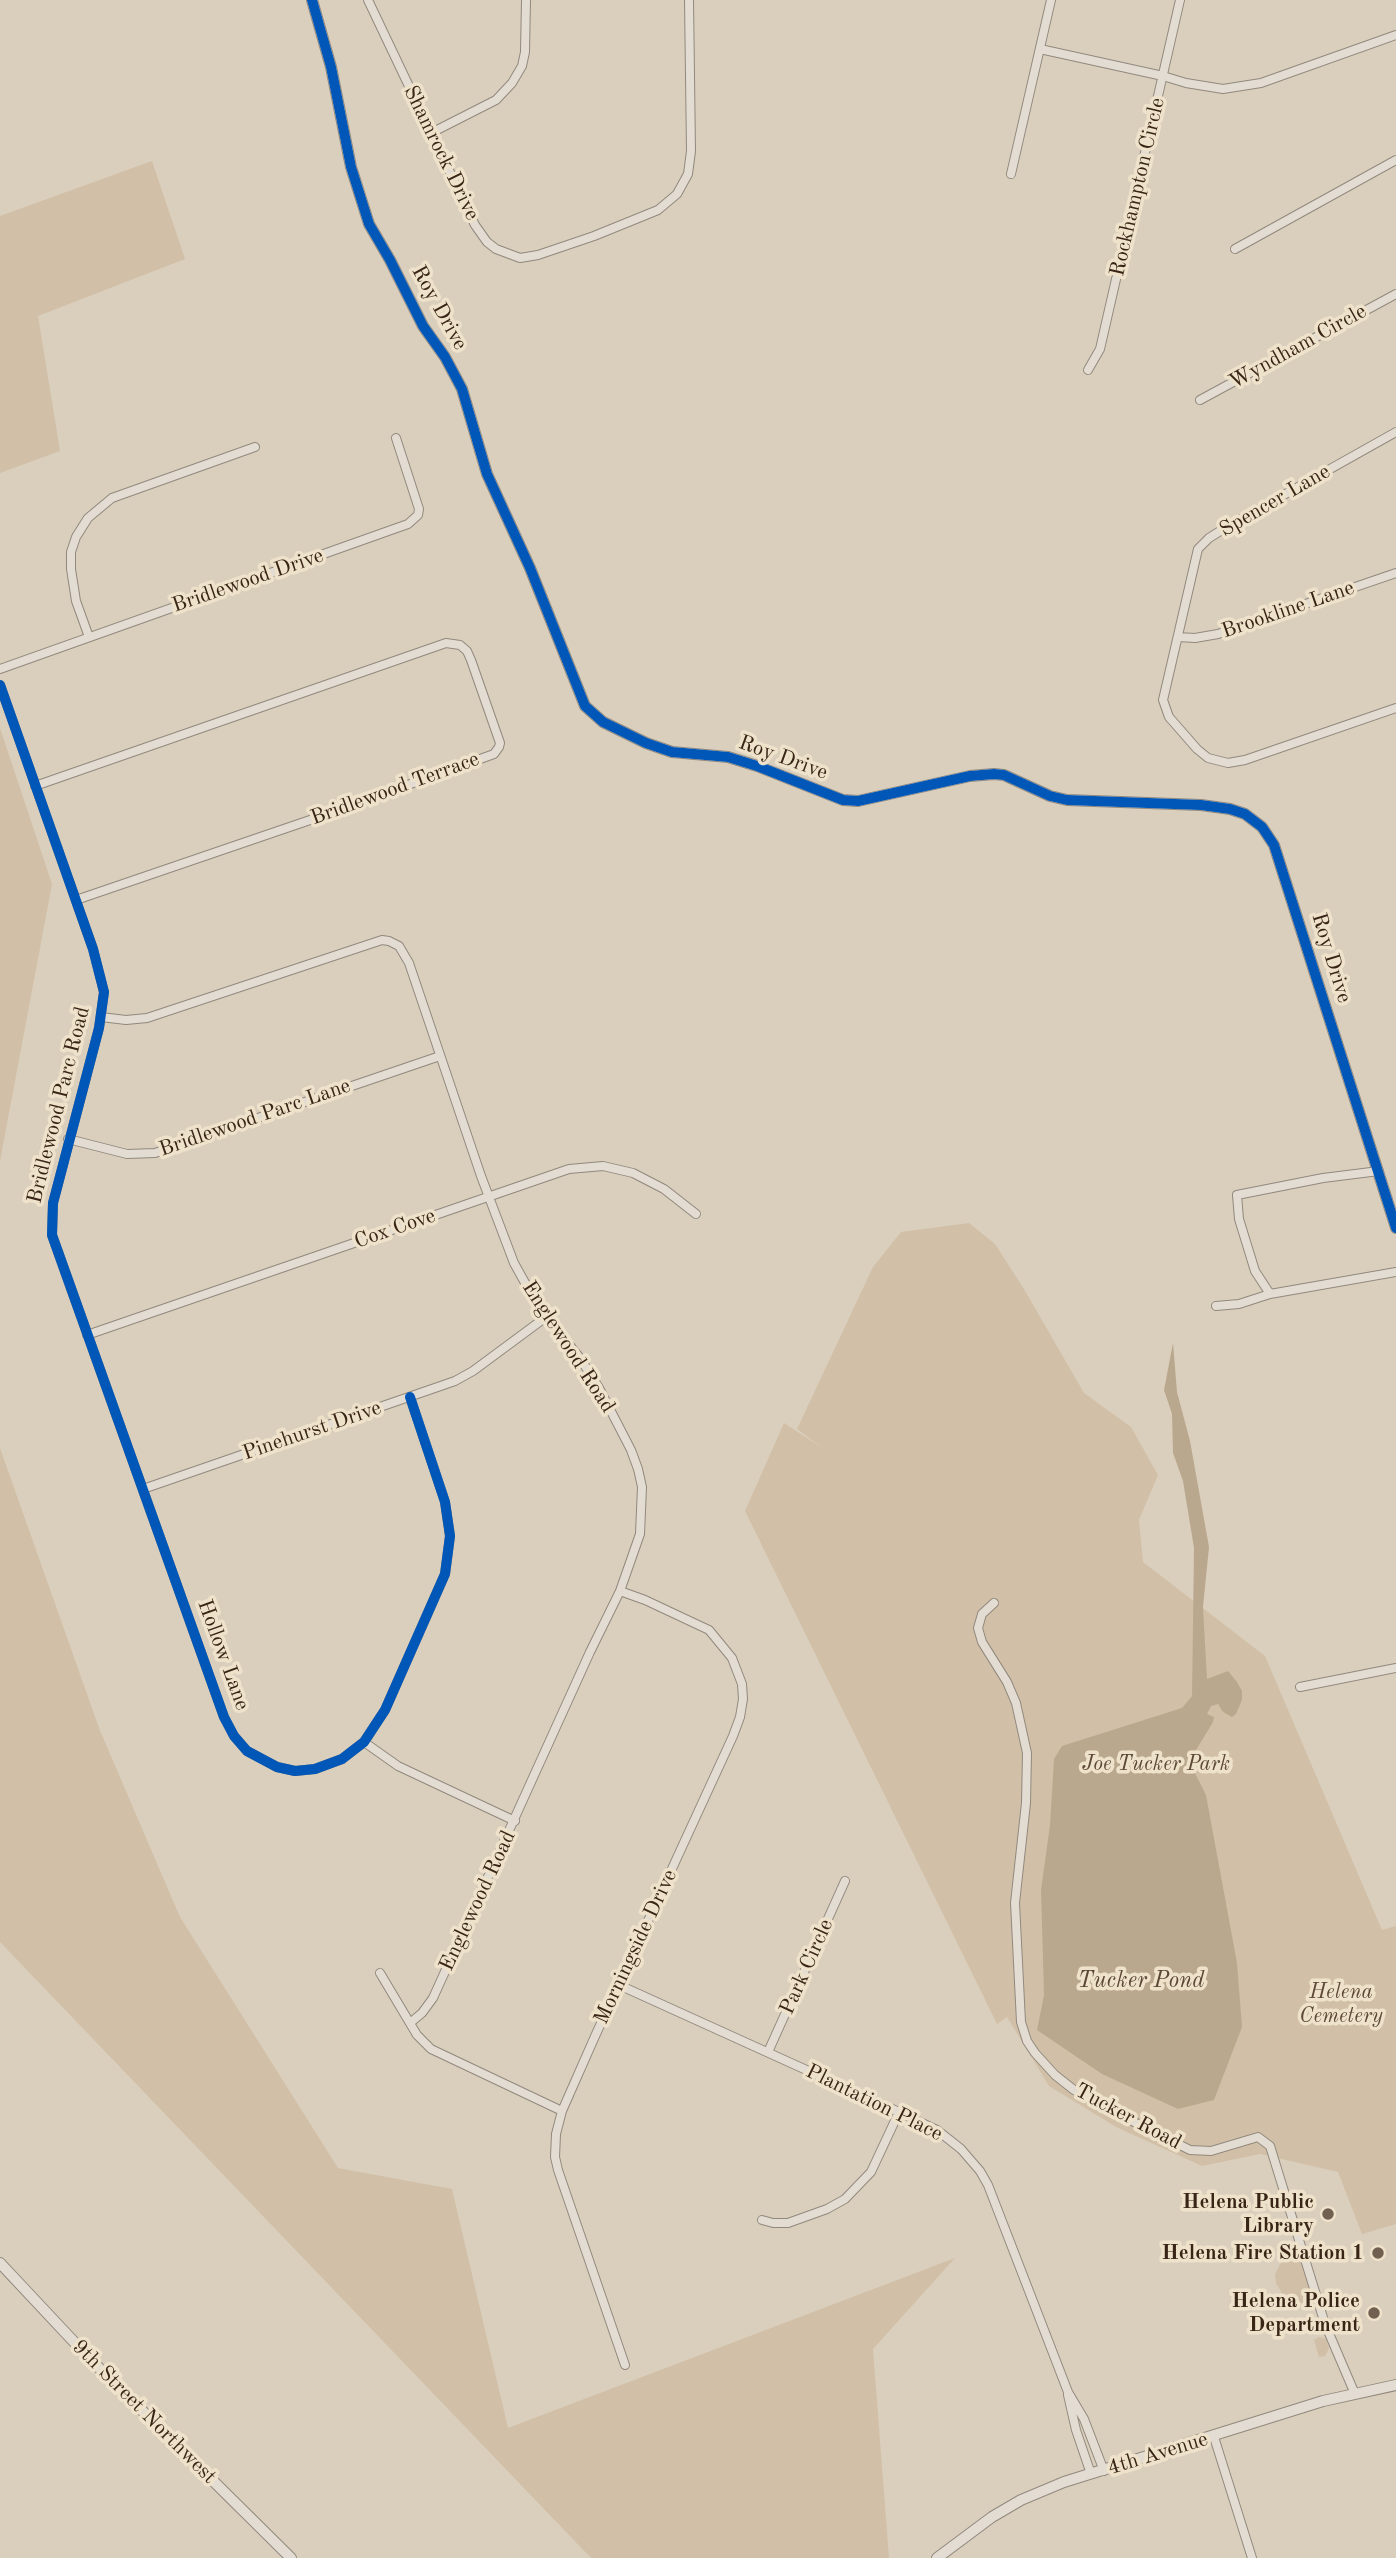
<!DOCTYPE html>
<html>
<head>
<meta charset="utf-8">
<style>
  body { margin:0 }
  canvas { display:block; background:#dacebc }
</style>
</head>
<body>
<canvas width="1396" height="2558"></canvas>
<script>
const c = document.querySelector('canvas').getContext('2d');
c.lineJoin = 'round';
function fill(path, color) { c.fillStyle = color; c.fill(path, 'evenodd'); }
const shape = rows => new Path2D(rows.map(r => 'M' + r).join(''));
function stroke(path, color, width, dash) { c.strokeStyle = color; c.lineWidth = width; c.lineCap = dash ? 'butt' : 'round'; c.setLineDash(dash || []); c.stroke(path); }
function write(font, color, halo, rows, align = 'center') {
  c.font = font + ' "Old Standard TT",serif'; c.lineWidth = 7; c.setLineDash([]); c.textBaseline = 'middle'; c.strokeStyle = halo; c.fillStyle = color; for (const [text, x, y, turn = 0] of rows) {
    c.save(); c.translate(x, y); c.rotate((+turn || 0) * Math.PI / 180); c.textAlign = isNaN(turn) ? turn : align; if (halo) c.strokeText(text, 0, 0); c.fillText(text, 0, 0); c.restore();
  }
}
const green = shape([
  [152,161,185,259,38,316,60,451,0,473,0,216],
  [0,728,52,884,0,1161],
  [969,1223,995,1244,1024,1289,1084,1393,1131,1427,1158,1475,1139,1520,1143,1562,1265,1656,1382,1930,1396,1926,1396,2224,1362,2234,1338,2172,1260,2154,1202,2166,1116,2127,1049,2086,1007,2017,997,2024,745,1511,784,1423,824,1449,797,1429,873,1267,901,1232],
  [0,1448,99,1728,180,1917,338,2168,452,2189,508,2428,955,2258,873,2349,889,2558,591,2558,0,1942],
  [1295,2255,1301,2258,1312,2297,1306,2303,1296,2303,1285,2299,1276,2283,1275,2275,1280,2264,1287,2257],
  [1319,2337,1326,2339,1329,2348,1325,2356,1319,2357,1314,2340]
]);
const water = shape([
  [1173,1343,1177,1392,1190,1441,1209,1547,1203,1607,1207,1679,1228,1671,1237,1682,1242,1691,1242,1700,1236,1714,1232,1717,1223,1712,1218,1704,1211,1706,1207,1714,1214,1717,1213,1722,1193,1755,1194,1771,1206,1795,1237,1963,1242,2027,1214,2100,1178,2109,1102,2074,1037,2030,1044,1995,1041,1890,1050,1825,1054,1759,1062,1746,1182,1708,1192,1696,1194,1548,1183,1481,1173,1453,1172,1414,1164,1390]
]);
const minor = shape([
  [368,0,475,225,487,242,496,249,520,258,538,255,594,236,658,210,677,194,688,174,691,151,689,0],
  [1040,49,1163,76,1186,83,1223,89,1261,83,1396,35],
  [431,133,496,100,512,83,522,66,525,52,526,0],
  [1011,174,1051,0],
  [1235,249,1396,160],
  [1088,370,1100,349,1180,0],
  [1200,400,1396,294],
  [1396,432,1225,528,1209,538,1198,549,1163,700,1169,717,1197,749,1208,758,1228,763,1245,760,1396,708],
  [89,637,76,601,71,569,71,552,76,537,88,518,112,498,126,493,255,447],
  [1178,637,1195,638,1218,634,1396,573],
  [0,669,408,524,418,515,419,509,396,438],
  [0,685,93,949,104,992,99,1028,53,1203,52,1235,224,1717,234,1736,247,1751,277,1767,295,1771,315,1769,342,1759,364,1742,385,1710,445,1574,450,1536,445,1502,410,1397],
  [35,786,446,643,460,645,467,651,471,660,500,743,499,747,494,754,313,819,76,900],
  [101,1017,126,1020,147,1018,382,940,389,941,399,946,409,963,481,1176,514,1263,539,1308,580,1358,599,1388,631,1450,638,1469,642,1487,640,1534,620,1591,590,1652,433,1998,422,2013,410,2023],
  [68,1139,127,1154,155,1153,440,1056],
  [1379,1171,1323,1178,1237,1195,1239,1219,1255,1271,1270,1294,1396,1272],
  [1216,1306,1239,1304,1270,1294],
  [87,1335,569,1169,603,1166,633,1173,664,1189,696,1214],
  [143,1489,455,1381,473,1371,546,1317],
  [620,1591,645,1600,709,1630,732,1658,742,1684,743,1699,740,1717,733,1736,596,2034,562,2111,556,2134,555,2157,558,2170,625,2365],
  [994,1603,982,1614,978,1628,982,1642,1007,1682,1016,1703,1027,1753,1026,1803,1015,1903,1021,2022,1027,2041,1035,2053,1055,2075,1074,2090,1110,2110,1190,2150,1211,2151,1258,2137,1270,2146,1325,2324,1355,2394],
  [1300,1687,1396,1668],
  [364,1742,398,1766,515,1821],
  [380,1973,417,2035,431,2049,562,2111],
  [619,1985,899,2112,937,2130,961,2149,980,2171,988,2185,1068,2392,1084,2419,1104,2471],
  [768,2052,845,1881],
  [762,2220,773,2223,788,2223,827,2209,845,2199,871,2172,899,2112],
  [1068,2395,1076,2430,1091,2474],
  [1214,2437,1252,2558]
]);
const tertiary = shape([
  [312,0,331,67,351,167,369,224,390,260,423,326,445,357,462,389,487,474,530,568,585,706,603,722,646,743,672,752,728,757,757,766,843,800,858,801,970,776,994,774,1004,775,1050,796,1067,800,1201,805,1230,809,1245,814,1262,827,1274,845,1396,1228],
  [0,2263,91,2360,291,2558],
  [937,2558,992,2517,1021,2500,1064,2482,1323,2401,1396,2385]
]);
const cycleway = shape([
  [312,0,331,67,351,167,369,224,390,260,423,326,445,357,462,389,487,474,530,568,585,706,603,722,646,743,672,752,728,757,757,766,843,800,858,801,970,776,994,774,1004,775,1050,796,1067,800,1201,805,1230,809,1245,814,1262,827,1274,845,1396,1228],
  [0,685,93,949,104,992,99,1028,53,1203,52,1235,224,1717,234,1736,247,1751,277,1767,295,1771,315,1769,342,1759,364,1742,385,1710,445,1574,450,1536,445,1502,410,1397]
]);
const markers = [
  [1328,2214,7,"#71604f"],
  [1378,2253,7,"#71604f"],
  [1374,2313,7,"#71604f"]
];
const streetNames = [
  ["Shamrock Drive",441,153,64],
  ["Rockhampton Circle",1138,187,-77],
  ["Roy Drive",439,308,61],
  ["Wyndham Circle",1298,347,-29],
  ["Spencer Lane",1275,501,-30],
  ["Bridlewood Drive",248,581,-19],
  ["Brookline Lane",1288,610,-19],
  ["Roy Drive",783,758,20],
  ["Bridlewood Terrace",395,789,-20],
  ["Roy Drive",1331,958,73],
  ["Bridlewood Parc Road",59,1105,-76],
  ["Bridlewood Parc Lane",255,1118,-19],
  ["Cox Cove",395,1229,-19],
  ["Englewood Road",568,1347,57],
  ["Pinehurst Drive",312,1431,-19],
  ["Hollow Lane",223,1655,70],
  ["Englewood Road",478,1901,-65],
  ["Morningside Drive",636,1947,-65],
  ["Park Circle",807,1967,-66],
  ["Plantation Place",874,2103,26],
  ["Tucker Road",1128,2117,28],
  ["9th Street Northwest",144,2412,45],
  ["4th Avenue",1158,2454,-17]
];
const parkNames = [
  ["Joe Tucker Park",1156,1764],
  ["Helena",1341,1992],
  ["Cemetery",1341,2016]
];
const poiNames = [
  ["Helena Public",1314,2202],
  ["Library",1314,2226],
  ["Helena Fire Station 1",1364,2253],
  ["Helena Police",1360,2301],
  ["Department",1360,2325]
];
const waterNames = [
  ["Tucker Pond",1141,1981]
];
fill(green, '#d1c0a7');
fill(water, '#baa88e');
stroke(minor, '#92897d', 10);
stroke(tertiary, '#92897d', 12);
stroke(minor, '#e2dcd3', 8);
stroke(tertiary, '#e2dcd3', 10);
stroke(cycleway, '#0057b8', 10);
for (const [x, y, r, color] of markers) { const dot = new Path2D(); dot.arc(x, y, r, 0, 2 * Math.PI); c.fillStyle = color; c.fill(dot); stroke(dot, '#efe2cb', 2.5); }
write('21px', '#382515', '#efe2cb', streetNames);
write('italic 21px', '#5c4935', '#efe2cb', parkNames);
write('bold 21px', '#382515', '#efe2cb', poiNames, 'right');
write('italic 23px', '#5b4734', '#efe2cb', waterNames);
</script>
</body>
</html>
